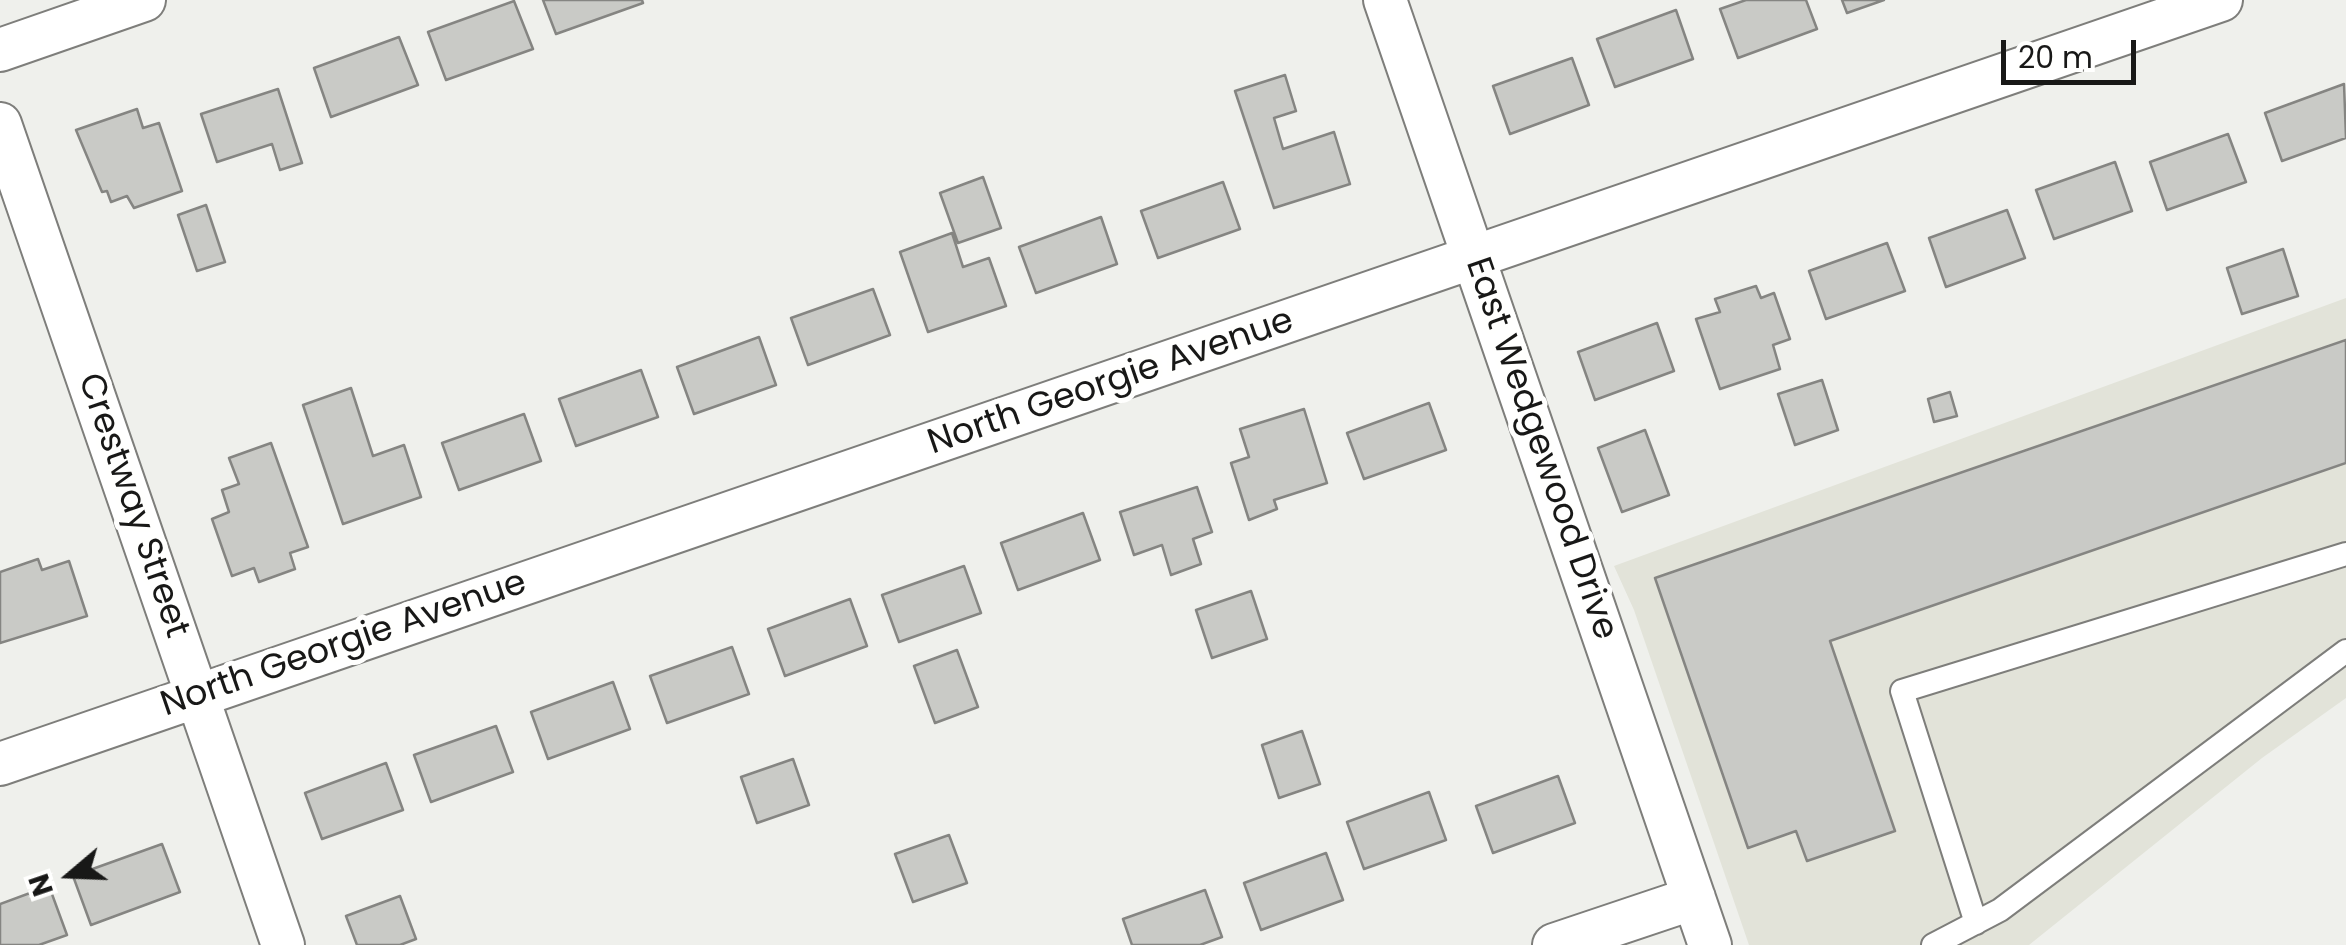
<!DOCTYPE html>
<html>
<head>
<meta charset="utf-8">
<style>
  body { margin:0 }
  #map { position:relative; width:2346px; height:945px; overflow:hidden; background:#eff0ec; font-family:Poppins,sans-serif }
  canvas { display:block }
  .north { position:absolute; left:20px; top:825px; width:100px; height:100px; -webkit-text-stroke:8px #fffffe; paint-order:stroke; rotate:251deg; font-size:28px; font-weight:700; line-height:40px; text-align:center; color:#181817 }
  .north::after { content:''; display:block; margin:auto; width:35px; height:45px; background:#181817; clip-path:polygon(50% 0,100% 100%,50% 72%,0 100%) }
  .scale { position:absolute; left:2001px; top:40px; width:135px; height:45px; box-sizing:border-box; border:5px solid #181817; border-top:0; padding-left:12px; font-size:30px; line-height:35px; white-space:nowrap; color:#181817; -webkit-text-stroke:8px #fffffe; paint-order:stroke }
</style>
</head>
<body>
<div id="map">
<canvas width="2346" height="945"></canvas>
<div class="north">N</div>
<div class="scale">20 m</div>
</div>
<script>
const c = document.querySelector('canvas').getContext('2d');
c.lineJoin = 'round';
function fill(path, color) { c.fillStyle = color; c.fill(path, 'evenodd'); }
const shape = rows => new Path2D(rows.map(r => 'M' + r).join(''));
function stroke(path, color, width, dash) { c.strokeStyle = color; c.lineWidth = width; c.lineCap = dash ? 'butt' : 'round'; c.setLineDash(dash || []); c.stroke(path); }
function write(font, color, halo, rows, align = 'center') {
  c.font = font + ' Poppins,sans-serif'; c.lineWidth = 10; c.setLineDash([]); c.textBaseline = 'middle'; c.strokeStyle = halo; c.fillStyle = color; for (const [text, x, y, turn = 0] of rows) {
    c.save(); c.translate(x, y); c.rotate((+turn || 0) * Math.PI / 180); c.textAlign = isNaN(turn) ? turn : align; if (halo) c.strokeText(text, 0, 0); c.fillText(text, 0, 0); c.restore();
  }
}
const built = shape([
  [2346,298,2346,698,2262,758,2029,945,1749,945,1634,610,1614,566]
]);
const building = shape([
  [543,0,642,0,643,3,556,34,543,0],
  [1746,0,1806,0,1817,29,1738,58,1720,9,1746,0],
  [1842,0,1884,0,1847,13,1842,0],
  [514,1,533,49,446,80,428,32,514,1],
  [1676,10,1693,59,1615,87,1597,39,1676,10],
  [399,37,418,85,331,117,314,68,399,37],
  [1572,58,1589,105,1510,134,1493,86,1572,58],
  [1285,75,1296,111,1274,118,1283,149,1334,132,1350,184,1274,208,1235,91,1285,75],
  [2344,84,2346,138,2282,161,2265,113,2344,84],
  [278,89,302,163,280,170,272,144,217,162,201,114,278,89],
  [137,109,143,128,159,123,182,191,134,208,127,196,111,202,107,191,102,192,76,130,137,109],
  [2228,134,2246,182,2167,210,2150,162,2228,134],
  [2115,162,2132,211,2054,239,2036,190,2115,162],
  [983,177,1001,228,958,243,940,193,983,177],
  [1223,182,1240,229,1158,258,1141,211,1223,182],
  [206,205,225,262,197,271,178,215,206,205],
  [2007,210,2025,258,1946,287,1929,238,2007,210],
  [1101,217,1117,264,1036,293,1019,247,1101,217],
  [952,233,963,267,989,258,1006,306,928,332,900,252,952,233],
  [1887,243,1905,291,1826,319,1809,271,1887,243],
  [2283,249,2298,296,2242,314,2227,268,2283,249],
  [1756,286,1761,298,1774,293,1790,339,1773,345,1780,369,1720,389,1696,319,1720,312,1715,299,1756,286],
  [873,289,890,335,808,365,791,318,873,289],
  [1657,323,1674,371,1595,400,1578,352,1657,323],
  [759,337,776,385,694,414,677,367,759,337],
  [2346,340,2346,463,1830,641,1895,831,1807,861,1796,831,1748,848,1655,578,2346,340],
  [641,370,658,417,576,446,559,399,641,370],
  [1822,380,1838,430,1795,445,1778,394,1822,380],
  [351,388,373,456,404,445,421,497,343,524,303,405,351,388],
  [1950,392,1957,416,1934,422,1928,399,1950,392],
  [1429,403,1446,450,1364,479,1347,433,1429,403],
  [1304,409,1327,483,1274,500,1277,509,1249,520,1231,463,1249,457,1240,429,1304,409],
  [524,414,541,461,459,490,442,443,524,414],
  [1645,430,1669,495,1622,512,1598,448,1645,430],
  [271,443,308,547,290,553,295,569,259,582,254,568,232,576,212,519,229,512,222,490,239,484,229,458,271,443],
  [1197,487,1212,532,1193,539,1201,564,1171,575,1162,545,1134,555,1120,512,1197,487],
  [1083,513,1100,560,1018,590,1001,543,1083,513],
  [38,559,42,570,69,561,87,616,0,643,0,572,38,559],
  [964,566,981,613,899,642,882,595,964,566],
  [1251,591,1267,639,1212,658,1196,610,1251,591],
  [850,599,867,646,785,676,768,629,850,599],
  [732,647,749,694,667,723,650,676,732,647],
  [957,650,978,707,935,723,914,666,957,650],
  [613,682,630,729,548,759,531,712,613,682],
  [496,726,513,772,431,802,414,755,496,726],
  [1302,731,1320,784,1279,798,1262,745,1302,731],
  [793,759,809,805,757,823,741,777,793,759],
  [386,763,403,810,322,839,305,793,386,763],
  [1558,776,1575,823,1493,853,1476,806,1558,776],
  [1429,792,1446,840,1364,869,1347,822,1429,792],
  [949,835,967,883,913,902,895,854,949,835],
  [162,844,180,892,91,925,73,876,162,844],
  [1326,853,1343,900,1261,930,1244,883,1326,853],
  [49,886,67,935,39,945,0,945,0,904,49,886],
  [1205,890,1222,937,1200,945,1132,945,1123,919,1205,890],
  [400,896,416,939,400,945,357,945,346,916,400,896]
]);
const service = shape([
  [1976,923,1902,691,2346,554],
  [1933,945,2000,910,2346,651]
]);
const minor = shape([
  [1385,0,1710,945],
  [0,50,144,0],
  [0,124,283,945],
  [0,764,2221,0],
  [1554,945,1694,898]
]);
const streetNames = [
  ["North Georgie Avenue",1111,383,-19],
  ["East Wedgewood Drive",1540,449,71],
  ["Crestway Street",132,506,71],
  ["North Georgie Avenue",344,645,-19]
];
fill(built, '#e2e3d9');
fill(building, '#c9cac6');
stroke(building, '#858582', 2.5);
stroke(service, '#7e7e7b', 26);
stroke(minor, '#7e7e7b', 46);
stroke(service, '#fff', 22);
stroke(minor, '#fff', 42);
write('35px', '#181817', '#fffffe', streetNames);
</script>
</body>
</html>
